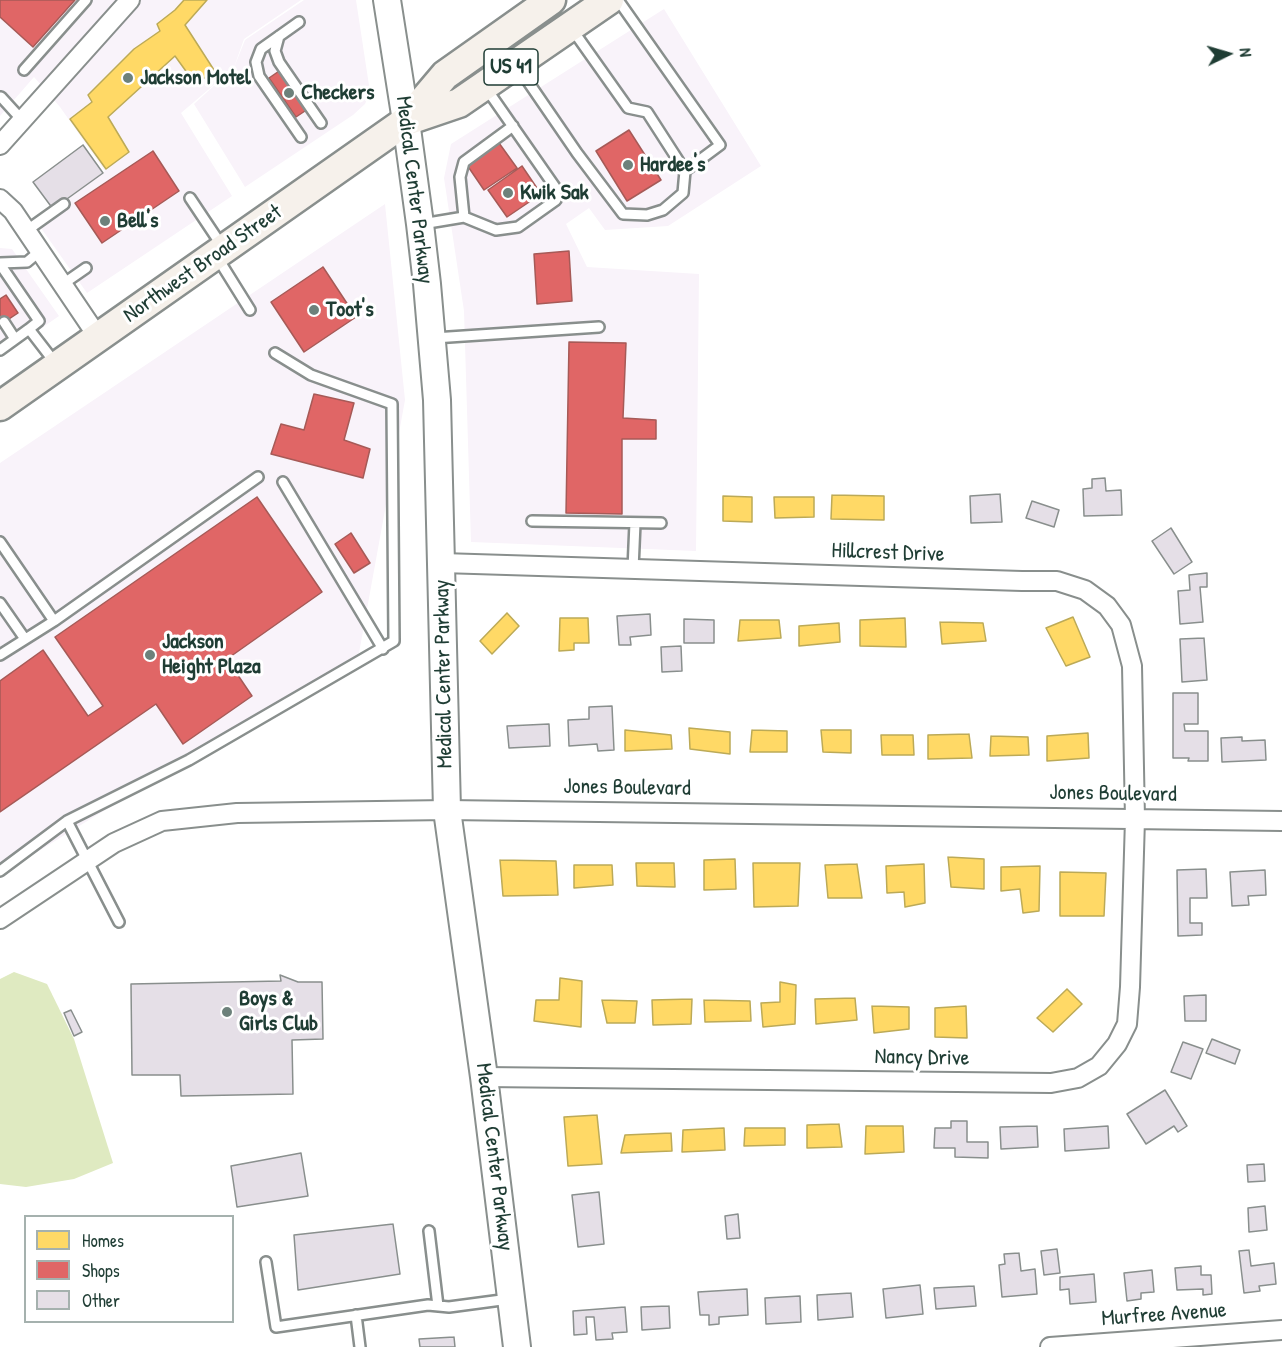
<!DOCTYPE html>
<html>
<head>
<meta charset="utf-8">
<style>
  body { margin:0 }
  #map { position:relative; width:1282px; height:1347px; overflow:hidden; background:#fff; font-family:"Patrick Hand",sans-serif }
  canvas { display:block }
  .legend { position:absolute; left:24px; top:1215px; width:210px; height:108px; box-sizing:border-box; background:#fff; border:2px solid #a5b1ae; margin:0; padding:8px 10px; list-style:none; font-size:18px; color:#1f3d34 }
  .legend li { display:flex; align-items:center; gap:12px; height:30px }
  .legend b { width:30px; border:2px solid #a5b1ae }
  .north { position:absolute; left:1198px; top:24px; width:60px; height:60px; -webkit-text-stroke:4px #fff; paint-order:stroke; rotate:85deg; font-size:16px; font-weight:700; line-height:24px; text-align:center; color:#1f3d34 }
  .north::after { content:''; display:block; margin:auto; width:21px; height:27px; background:#1f3d34; clip-path:polygon(50% 0,100% 100%,50% 72%,0 100%) }
</style>
</head>
<body>
<div id="map">
<canvas width="1282" height="1347"></canvas>
<ul class="legend">
<li><b style="height:16px;background:#ffd966"></b>Homes</li>
<li><b style="height:16px;background:#e06666"></b>Shops</li>
<li><b style="height:16px;background:#e5dfe7"></b>Other</li>
</ul>
<div class="north">N</div>
</div>
<script>
const c = document.querySelector('canvas').getContext('2d');
c.lineJoin = 'round';
function fill(path, color) { c.fillStyle = color; c.fill(path, 'evenodd'); }
const shape = rows => new Path2D(rows.map(r => 'M' + r).join(''));
function stroke(path, color, width, dash) { c.strokeStyle = color; c.lineWidth = width; c.lineCap = dash ? 'butt' : 'round'; c.setLineDash(dash || []); c.stroke(path); }
function write(font, color, halo, rows, align = 'center') {
  c.font = font + ' "Patrick Hand",sans-serif'; c.lineWidth = 6; c.setLineDash([]); c.textBaseline = 'middle'; c.strokeStyle = halo; c.fillStyle = color; for (const [text, x, y, turn = 0] of rows) {
    c.save(); c.translate(x, y); c.rotate((+turn || 0) * Math.PI / 180); c.textAlign = isNaN(turn) ? turn : align; if (halo) c.strokeText(text, 0, 0); c.fillText(text, 0, 0); c.restore();
  }
}
const built = shape([
  [0,0,301,0,244,39,233,70,245,40,304,0,356,0,370,92,365,104,353,115,245,187,194,104,229,72,181,113,232,196,87,293,36,221,105,171,60,107,34,77,0,116],
  [664,9,761,166,668,226,605,230,589,208,566,224,587,267,699,274,696,551,471,542,464,311,444,178,451,144],
  [385,204,405,400,359,653,0,875,0,463],
  [0,248,12,249,59,316,0,357]
]);
const green = shape([
  [14,972,47,984,74,1039,113,1163,74,1179,26,1187,0,1184,0,979]
]);
const homes = shape([
  [184,0,207,0,185,25,214,70,196,85,175,56,108,117,129,152,106,169,70,119,92,102,88,95,134,49,160,31,157,24,175,10,184,0],
  [832,495,884,496,884,520,831,519,832,495],
  [723,496,752,497,752,522,723,521,723,496],
  [774,497,814,497,814,517,775,518,774,497],
  [507,613,519,626,492,654,480,641,507,613],
  [1073,617,1090,657,1066,666,1046,628,1073,617],
  [560,618,588,618,589,643,574,643,574,650,559,651,560,618],
  [905,618,906,647,860,646,860,620,905,618],
  [740,620,779,620,781,638,738,641,740,620],
  [940,622,983,623,986,641,942,644,940,622],
  [839,623,840,642,799,646,799,626,839,623],
  [689,728,730,732,730,754,690,749,689,728],
  [625,730,671,735,672,749,625,751,625,730],
  [752,730,787,731,787,752,750,752,752,730],
  [821,730,851,730,851,753,823,752,821,730],
  [1088,733,1089,758,1047,761,1047,736,1088,733],
  [969,734,972,758,928,759,928,735,969,734],
  [881,735,913,735,914,755,882,755,881,735],
  [991,736,1028,737,1029,755,990,756,991,736],
  [948,857,984,859,984,889,951,887,948,857],
  [735,859,736,889,704,890,704,860,735,859],
  [500,860,556,861,558,895,503,896,500,860],
  [636,863,674,863,675,887,637,886,636,863],
  [753,863,800,863,798,906,754,907,753,863],
  [857,864,862,898,828,898,825,865,857,864],
  [924,864,925,903,905,907,904,892,887,893,886,866,924,864],
  [574,865,612,865,613,885,574,888,574,865],
  [1040,866,1039,911,1023,913,1020,889,1001,891,1001,867,1040,866],
  [1060,872,1106,873,1104,916,1060,916,1060,872],
  [560,978,582,981,581,1027,534,1021,536,1000,559,1000,560,978],
  [780,982,796,985,795,1024,763,1027,761,1003,780,1002,780,982],
  [1067,989,1082,1004,1053,1032,1037,1018,1067,989],
  [855,998,857,1020,816,1024,815,999,855,998],
  [692,999,691,1024,653,1025,652,1000,692,999],
  [602,1000,637,1001,635,1023,607,1023,602,1000],
  [704,1000,750,1001,751,1021,705,1022,704,1000],
  [872,1006,909,1007,909,1029,874,1033,872,1006],
  [966,1006,967,1038,935,1037,935,1008,966,1006],
  [597,1115,602,1164,568,1166,564,1117,597,1115],
  [839,1124,842,1147,807,1148,807,1125,839,1124],
  [866,1126,903,1126,904,1152,865,1154,866,1126],
  [724,1128,725,1150,682,1152,683,1130,724,1128],
  [745,1128,785,1128,785,1145,744,1146,745,1128],
  [671,1133,672,1151,621,1153,625,1135,671,1133]
]);
const shops = shape([
  [0,0,75,0,33,47,0,17,0,0],
  [282,69,308,109,296,117,269,78,282,69],
  [629,130,661,180,627,201,596,151,629,130],
  [499,143,517,168,484,190,467,165,499,143],
  [153,151,179,191,102,243,75,203,153,151],
  [522,166,541,194,507,217,488,190,522,166],
  [569,251,572,301,537,304,534,254,569,251],
  [323,267,356,317,304,352,271,302,323,267],
  [6,295,18,313,0,325,0,299,6,295],
  [569,342,626,343,623,418,656,420,656,439,622,439,622,514,566,513,569,342],
  [314,394,354,403,344,440,370,449,363,478,271,454,281,424,304,430,314,394],
  [257,497,322,592,227,659,252,696,183,744,156,704,0,812,0,681,43,650,88,716,103,706,55,637,257,497],
  [351,533,370,563,354,573,335,544,351,533]
]);
const building = shape([
  [83,145,103,173,53,209,33,182,83,145],
  [1105,478,1106,491,1121,490,1122,515,1084,516,1083,489,1092,488,1092,479,1105,478],
  [1000,494,1002,522,971,523,970,496,1000,494],
  [1032,501,1059,510,1054,527,1026,518,1032,501],
  [1171,528,1192,562,1174,574,1152,541,1171,528],
  [1207,573,1207,587,1200,587,1203,622,1180,624,1178,591,1190,590,1189,575,1207,573],
  [650,614,651,635,630,637,631,645,619,645,617,616,650,614],
  [684,619,714,620,714,643,684,643,684,619],
  [1204,638,1207,680,1182,682,1180,639,1204,638],
  [681,646,682,671,662,672,661,647,681,646],
  [1173,693,1198,693,1198,724,1184,724,1185,731,1208,731,1208,761,1188,761,1189,758,1173,758,1173,693],
  [612,706,614,750,598,751,597,744,569,746,568,720,589,719,589,707,612,706],
  [549,724,550,746,509,748,507,726,549,724],
  [1242,737,1242,741,1265,740,1266,760,1222,762,1221,738,1242,737],
  [1206,869,1207,898,1190,898,1190,923,1202,923,1202,935,1178,936,1177,870,1206,869],
  [1265,870,1266,895,1248,896,1249,905,1232,906,1230,872,1265,870],
  [280,975,298,982,322,982,323,1039,292,1040,293,1094,181,1096,180,1075,132,1075,131,984,281,981,280,975],
  [1206,995,1206,1021,1185,1021,1184,996,1206,995],
  [71,1010,82,1032,74,1036,64,1013,71,1010],
  [1212,1039,1240,1050,1235,1064,1206,1053,1212,1039],
  [1183,1042,1203,1049,1191,1079,1171,1072,1183,1042],
  [1165,1090,1187,1126,1178,1132,1174,1126,1146,1144,1127,1114,1165,1090],
  [951,1121,967,1121,967,1142,988,1142,988,1158,955,1157,955,1148,934,1148,935,1128,951,1128,951,1121],
  [1037,1126,1038,1147,1001,1149,1000,1127,1037,1126],
  [1108,1126,1109,1148,1065,1151,1064,1129,1108,1126],
  [301,1153,308,1196,237,1207,231,1166,301,1153],
  [1264,1164,1265,1181,1248,1182,1247,1165,1264,1164],
  [599,1192,604,1244,578,1247,572,1195,599,1192],
  [1265,1206,1267,1230,1249,1232,1248,1208,1265,1206],
  [738,1214,740,1238,727,1239,725,1216,738,1214],
  [393,1224,400,1274,298,1290,294,1235,393,1224],
  [1057,1249,1060,1273,1044,1275,1041,1251,1057,1249],
  [1249,1250,1251,1266,1274,1263,1276,1284,1259,1286,1260,1291,1244,1293,1239,1251,1249,1250],
  [1019,1253,1021,1271,1035,1269,1037,1294,1002,1297,999,1265,1005,1264,1004,1254,1019,1253],
  [1201,1266,1201,1275,1211,1275,1212,1294,1203,1295,1203,1289,1177,1290,1175,1268,1201,1266],
  [1152,1270,1154,1292,1141,1293,1141,1299,1127,1301,1124,1273,1152,1270],
  [1094,1274,1096,1302,1070,1304,1069,1289,1060,1290,1060,1277,1094,1274],
  [920,1285,923,1314,886,1318,883,1289,920,1285],
  [974,1286,976,1306,936,1309,934,1288,974,1286],
  [747,1289,748,1315,719,1317,719,1324,709,1325,709,1315,700,1315,698,1292,747,1289],
  [851,1293,853,1317,818,1320,817,1295,851,1293],
  [800,1296,801,1322,766,1324,765,1298,800,1296],
  [669,1306,670,1328,642,1330,641,1307,669,1306],
  [625,1307,627,1332,612,1333,613,1339,596,1340,594,1317,586,1317,587,1334,574,1335,573,1311,625,1307],
  [454,1337,455,1347,420,1347,419,1339,454,1337]
]);
const lane = shape([
  [299,22,261,49,256,62,259,76,301,137],
  [572,29,628,108,647,112,685,171,720,145,618,0],
  [279,36,275,51,279,62,321,123],
  [518,67,577,153,623,214,647,215,663,210,683,193,685,171],
  [24,70,86,0],
  [1,97,22,120],
  [190,198,222,246],
  [464,217,460,177,464,162,513,126],
  [422,224,464,217,496,230,518,227,556,200,555,187,486,88],
  [26,231,64,204],
  [217,257,250,310],
  [0,263,27,262,40,251],
  [0,264,39,321,29,329],
  [63,284,86,268],
  [4,322,15,339],
  [434,338,599,327],
  [0,350,29,329,56,364],
  [283,482,383,649],
  [532,521,661,523],
  [0,542,54,621],
  [633,569,635,523],
  [0,603,25,639],
  [0,655,54,621,258,477],
  [67,821,119,922],
  [0,871,67,821,189,760,394,641,392,404,311,375,275,353],
  [429,1231,438,1306],
  [266,1262,276,1327,428,1305,449,1307,509,1299],
  [356,1315,360,1347]
]);
const street = shape([
  [0,145,130,0],
  [0,199,13,211,98,337],
  [442,563,1022,581,1057,581,1085,590,1107,606,1121,625,1132,666,1135,819,1130,987,1127,1024,1117,1044,1099,1066,1078,1078,1051,1083,484,1077],
  [0,919,114,843,162,821,237,813,447,810,1282,821],
  [1050,1347,1282,1330]
]);
const secondary = shape([
  [387,0,406,121,420,224,427,284,437,400,447,810,484,1077,517,1347]
]);
const primary = shape([
  [406,121,459,103,609,0],
  [0,406,406,121,445,75,551,0]
]);
const markers = [
  [128,78,6,"#6d817b"],
  [289,93,6,"#6d817b"],
  [628,165,6,"#6d817b"],
  [508,193,6,"#6d817b"],
  [105,221,6,"#6d817b"],
  [314,310,6,"#6d817b"],
  [150,655,6,"#6d817b"],
  [227,1012,6,"#6d817b"]
];
const shields = [
  [511,67,54]
];
const shieldNames = [
  ["US 41",511,67]
];
const poiNames = [
  ["Jackson Motel",140,78],
  ["Checkers",301,93],
  ["Hardee's",640,165],
  ["Kwik Sak",520,193],
  ["Bell's",117,221],
  ["Toot's",326,310],
  ["Jackson",162,642],
  ["Height Plaza",162,667],
  ["Boys &",239,999],
  ["Girls Club",239,1024]
];
const streetNames = [
  ["Medical Center Parkway",414,190,83],
  ["Northwest Broad Street",203,264,-35],
  ["Hillcrest Drive",888,553,2],
  ["Medical Center Parkway",444,674,-91],
  ["Jones Boulevard",627,788,1],
  ["Jones Boulevard",1113,794,1],
  ["Nancy Drive",922,1058,1],
  ["Medical Center Parkway",494,1157,83],
  ["Murfree Avenue",1164,1315,-4]
];
fill(built, '#f9f3fa');
fill(green, '#dfeac1');
fill(homes, '#ffd966');
stroke(homes, '#bcaa57', 1.5);
fill(shops, '#e06666');
stroke(shops, '#a65a57', 1.5);
fill(building, '#e5dfe7');
stroke(building, '#898f8d', 1.5);
stroke(lane, '#898f8d', 14);
stroke(street, '#898f8d', 22);
stroke(secondary, '#898f8d', 30);
stroke(primary, '#898f8d', 33);
stroke(lane, '#fff', 9);
stroke(street, '#fff', 18);
stroke(secondary, '#fff', 26);
stroke(primary, '#f6f1eb', 28);
for (const [x, y, r, color] of markers) { const dot = new Path2D(); dot.arc(x, y, r, 0, 2 * Math.PI); c.fillStyle = color; c.fill(dot); stroke(dot, '#fff', 2); }
for (const [x, y, w] of shields) { const box = new Path2D(); box.roundRect(x - w / 2, y - 18, w, 36, 4.5); c.fillStyle = '#fff'; c.fill(box); stroke(box, '#1f3d34', 1.5); }
write('bold 21px', '#1f3d34', null, shieldNames);
write('bold 22px', '#1f3d34', '#fff', poiNames, 'left');
write('22px', '#1f3d34', '#fff', streetNames);
</script>
</body>
</html>
